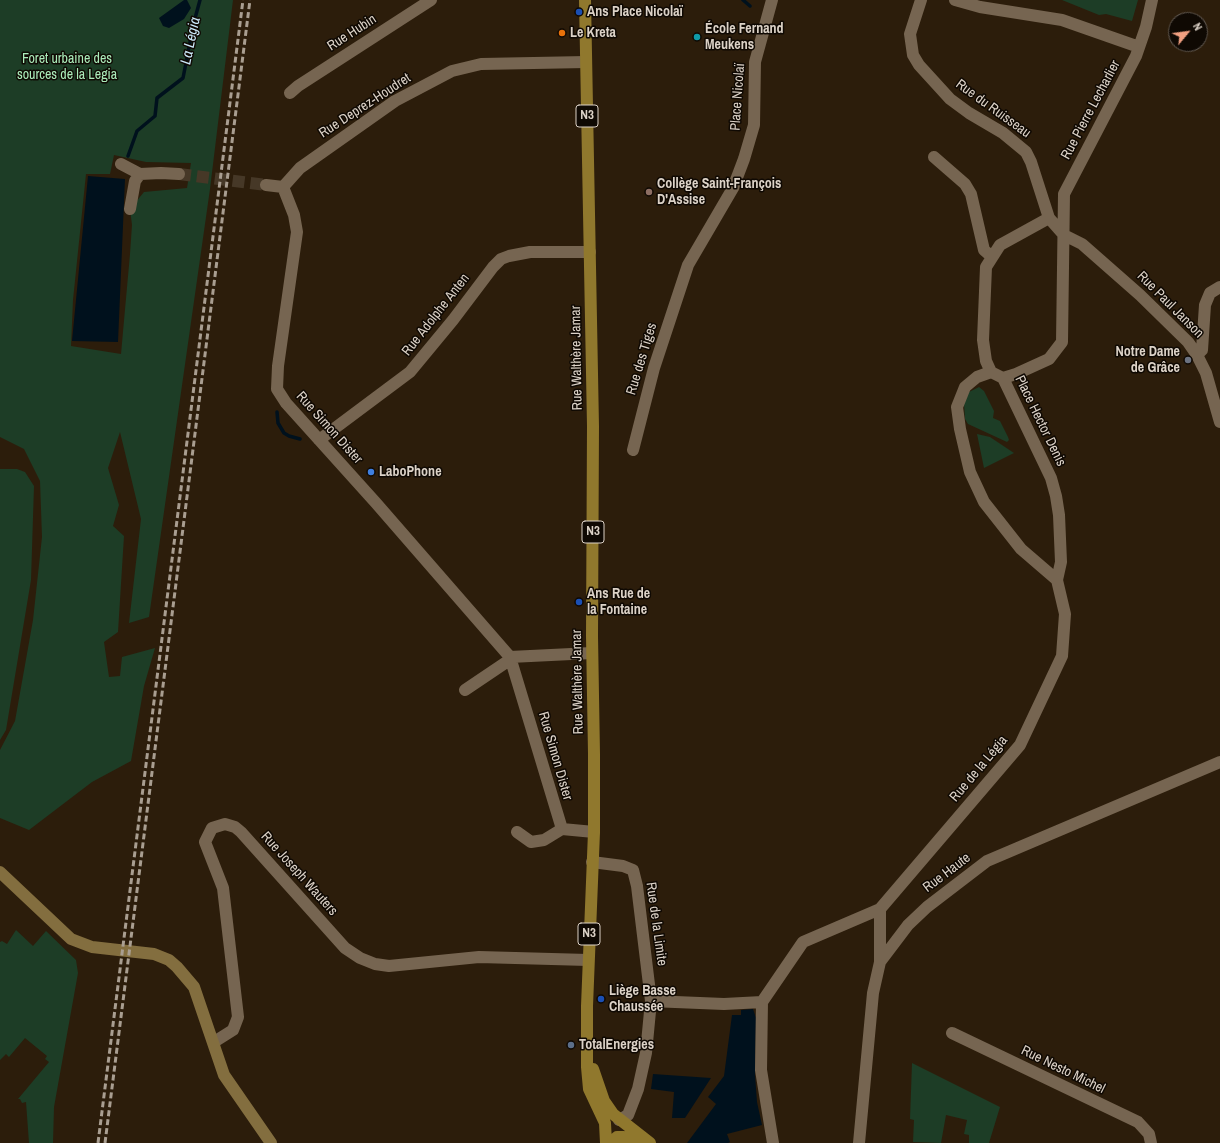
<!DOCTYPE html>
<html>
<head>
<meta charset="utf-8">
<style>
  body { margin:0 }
  #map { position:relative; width:1220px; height:1143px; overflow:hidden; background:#2c1d0b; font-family:"Archivo Narrow",sans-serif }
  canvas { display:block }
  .north { position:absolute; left:1168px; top:12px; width:40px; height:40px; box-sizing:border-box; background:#0f0903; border:1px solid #615951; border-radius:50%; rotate:61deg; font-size:11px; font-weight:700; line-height:16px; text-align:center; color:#dcd2c7 }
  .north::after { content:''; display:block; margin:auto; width:14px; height:18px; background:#f2a081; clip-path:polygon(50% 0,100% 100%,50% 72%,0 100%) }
</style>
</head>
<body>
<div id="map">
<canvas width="1220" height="1143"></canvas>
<div class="north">N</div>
</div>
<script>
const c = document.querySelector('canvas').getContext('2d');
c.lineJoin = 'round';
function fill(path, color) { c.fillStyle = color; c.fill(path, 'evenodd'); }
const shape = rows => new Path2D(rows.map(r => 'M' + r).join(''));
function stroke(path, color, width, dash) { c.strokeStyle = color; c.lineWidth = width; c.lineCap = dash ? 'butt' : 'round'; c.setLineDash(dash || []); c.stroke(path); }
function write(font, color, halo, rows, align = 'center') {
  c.font = font + ' "Archivo Narrow",sans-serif'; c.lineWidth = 3; c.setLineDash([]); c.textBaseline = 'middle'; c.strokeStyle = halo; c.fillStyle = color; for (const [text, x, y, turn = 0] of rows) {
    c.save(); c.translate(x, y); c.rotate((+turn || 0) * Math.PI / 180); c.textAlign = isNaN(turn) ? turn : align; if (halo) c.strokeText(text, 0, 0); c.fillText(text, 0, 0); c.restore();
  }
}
const green = shape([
  [0,0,233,0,210,189,149,617,129,623,141,519,120,432,108,468,119,505,113,526,124,536,118,632,104,642,109,677,120,676,122,657,155,648,144,686,131,761,92,782,29,830,0,818,0,750,15,721,33,620,42,537,40,481,24,449,0,437],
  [114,155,146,162,191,163,187,188,144,192,130,209,132,225,130,254,121,354,71,346,73,300,86,174,110,174],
  [1062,0,1138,0,1132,21,1106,14,1099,15],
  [979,387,984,391,994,411,993,418,1000,421,1008,437,1009,440,1007,442,968,424,965,419,964,403,969,392],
  [977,434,990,437,1014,453,984,468],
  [0,469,17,469,25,472,34,486,31,580,6,730,0,740],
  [16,930,33,946,46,931,76,960,78,973,54,1107,53,1143,29,1143,26,1102,22,1103,20,1099,18,1099,49,1062,45,1059,47,1056,25,1038,9,1057,6,1054,0,1060,0,942,2,941,7,944],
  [912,1063,1000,1107,989,1143,969,1143,969,1135,964,1134,967,1120,946,1115,941,1143,913,1142,914,1120,910,1119]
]);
const water = shape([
  [184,0,187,0,191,8,184,19,169,28,163,26,159,18],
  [88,176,125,179,118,342,72,341],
  [753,1009,756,1018,755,1075,757,1102,762,1125,727,1134,730,1142,728,1143,687,1143,716,1104,708,1097,724,1076,732,1015,741,1015,741,1010],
  [653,1074,711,1078,685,1118,672,1118,674,1092,651,1089]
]);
const stream = shape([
  [743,0,750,6],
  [128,156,137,131,155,116,157,98,183,78,194,22,200,0],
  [277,412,278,423,284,433,289,436,300,439]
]);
const streetTunnel = shape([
  [179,174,266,185]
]);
const street = shape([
  [921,0,910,34,913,55,919,65,950,99,969,113,1003,133,1026,152,1031,162,1049,218,1064,235,1082,244,1140,295,1188,342,1197,355,1206,373,1220,422],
  [955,0,980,7,1062,20,1139,47],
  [290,93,298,86,431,0],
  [934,157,965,184,971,194,984,250,992,257],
  [121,164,140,174],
  [266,185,283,187],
  [283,187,294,215,297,232,278,366,277,389,286,403,376,503,510,657,562,829],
  [283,187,300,168,395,101,452,71,481,64,586,62],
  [130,209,135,181,140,174,161,173,179,174],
  [1197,355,1202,350,1205,305,1210,293,1220,287],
  [991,372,986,361,983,340,986,267,1000,245,1049,218],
  [1003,378,1016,374,1049,359,1062,342,1064,194,1136,56,1146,27,1152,0],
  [319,440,410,372,453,320,493,267,501,259,509,256,530,252,590,252],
  [633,450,654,368,688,265,733,188,744,159,754,125,755,62,772,0],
  [510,657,592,653],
  [465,690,511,659],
  [562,829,594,832],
  [517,832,531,842,544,840,562,829],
  [592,862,623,866,633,870,637,886,651,1001,646,1053,638,1089,628,1115,619,1120],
  [880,909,880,962],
  [651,1001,724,1004,762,1002],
  [762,1002,803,942,880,909,1020,745,1062,656,1065,614,1057,580,1061,562,1059,515,1056,496,1051,478,1003,378,991,372,977,377,965,387,957,407,960,429,970,472,984,502,1021,549,1057,580],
  [762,1002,761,1070,773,1143],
  [952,1033,1138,1122,1149,1134,1151,1143],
  [214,1042,233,1030,238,1017,223,888,205,842,212,828,225,824,235,827,241,832,345,948,360,958,375,964,389,966,479,957,588,960],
  [859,1143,873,993,880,962,908,925,927,907,987,861,1220,762]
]);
const secondary = shape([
  [0,872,71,939,92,947,154,954,169,960,177,967,194,987,224,1075,271,1143]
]);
const primary = shape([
  [585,0,593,426,592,636,594,754,594,832,587,1006,587,1067,589,1089,605,1123,606,1143],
  [593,1069,604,1101,613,1114,650,1143],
  [610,1143,617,1137,624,1137,638,1143]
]);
const rail = shape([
  [98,1143,243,0],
  [105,1143,250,0]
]);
const markers = [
  [579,12,4,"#1a4fb4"],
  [562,33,4,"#e8710a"],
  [697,37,4,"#0f9aa8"],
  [649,192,4,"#8d6e63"],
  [1188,360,4,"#6b7280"],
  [371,472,4,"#3f7fe0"],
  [579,602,4,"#1a4fb4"],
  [601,999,4,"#1a4fb4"],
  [571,1045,4,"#5c6f8a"]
];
const shields = [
  [587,116,22],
  [593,532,22],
  [589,934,22]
];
const shieldNames = [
  ["N3",587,116],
  ["N3",593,532],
  ["N3",589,934]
];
const poiNames = [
  ["Ans Place Nicolaï",587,12],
  ["École Fernand",705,29],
  ["Meukens",705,45],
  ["Le Kreta",570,33],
  ["Collège Saint-François",657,184],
  ["D'Assise",657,200],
  ["Notre Dame",1180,352,"right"],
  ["de Grâce",1180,368,"right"],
  ["LaboPhone",379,472],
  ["Ans Rue de",587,594],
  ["la Fontaine",587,610],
  ["Liège Basse",609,991],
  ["Chaussée",609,1007],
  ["TotalEnergies",579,1045]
];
const streetNames = [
  ["Rue Hubin",352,33,-33],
  ["Place Nicolaï",738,97,-86],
  ["Rue Deprez-Houdret",365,106,-33],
  ["Rue du Ruisseau",993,109,36],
  ["Rue Pierre Lecharlier",1091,110,-62],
  ["Rue Paul Janson",1170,305,45],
  ["Rue Adolphe Anten",436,315,-52],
  ["Rue Walthère Jamar",577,358,-91],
  ["Rue des Tiges",642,359,-73],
  ["Place Hector Denis",1040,421,64],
  ["Rue Simon Dister",329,428,48],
  ["Rue Walthère Jamar",578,682,-91],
  ["Rue Simon Dister",555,756,74],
  ["Rue de la Légia",979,769,-50],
  ["Rue Haute",947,873,-37],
  ["Rue Joseph Wauters",299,874,48],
  ["Rue de la Limite",656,924,82],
  ["Rue Nesto Michel",1063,1070,26]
];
const parkNames = [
  ["Foret urbaine des",67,59],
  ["sources de la Legia",67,75]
];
const waterNames = [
  ["La Légia",191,41,-78]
];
fill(green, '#1d3d26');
fill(water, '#00111d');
stroke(stream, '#00111d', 3.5);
stroke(streetTunnel, '#463827', 12, [12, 6]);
stroke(street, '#766551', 12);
stroke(secondary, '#836e3f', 12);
stroke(primary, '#90782d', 12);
stroke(rail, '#a99e91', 3, [6, 3]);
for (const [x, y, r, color] of markers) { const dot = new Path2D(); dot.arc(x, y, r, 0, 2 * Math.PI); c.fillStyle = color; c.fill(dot); stroke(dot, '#0f0903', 1.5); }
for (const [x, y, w] of shields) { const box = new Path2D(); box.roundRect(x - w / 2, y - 11, w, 22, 3); c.fillStyle = '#0f0903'; c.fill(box); stroke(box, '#dcd2c7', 1); }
write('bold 13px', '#dcd2c7', null, shieldNames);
write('bold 14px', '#dcd2c7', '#0f0903', poiNames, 'left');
write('14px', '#dcd2c7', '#0f0903', streetNames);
write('14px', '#abecba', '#0f0903', parkNames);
write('italic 15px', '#cce9fa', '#0f0903', waterNames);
</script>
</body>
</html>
